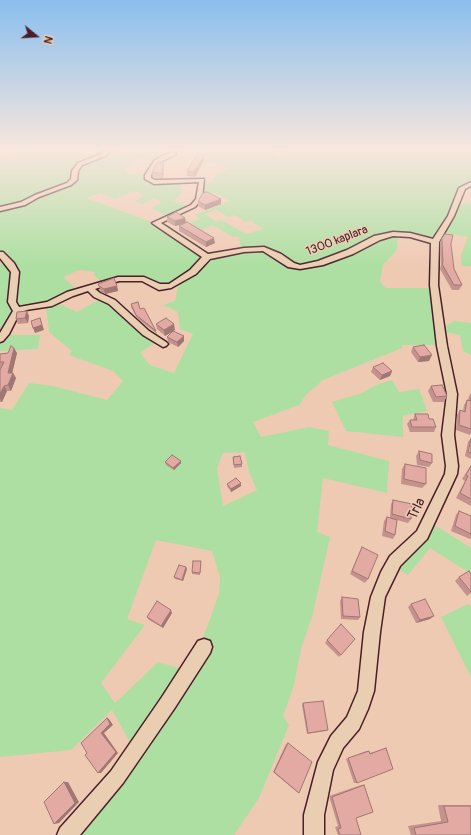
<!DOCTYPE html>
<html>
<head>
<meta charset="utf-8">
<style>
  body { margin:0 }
  #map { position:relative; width:471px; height:835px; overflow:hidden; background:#efcab3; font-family:Pangolin,sans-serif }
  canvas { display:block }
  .north { position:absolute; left:16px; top:16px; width:40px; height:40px; -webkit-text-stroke:3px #eaceb1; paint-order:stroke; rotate:108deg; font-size:11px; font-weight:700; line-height:16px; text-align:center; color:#4a1f2b }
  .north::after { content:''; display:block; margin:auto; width:14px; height:18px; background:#4a1f2b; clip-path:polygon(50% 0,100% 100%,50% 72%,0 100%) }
</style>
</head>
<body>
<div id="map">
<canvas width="471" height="835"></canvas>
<div class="north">N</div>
</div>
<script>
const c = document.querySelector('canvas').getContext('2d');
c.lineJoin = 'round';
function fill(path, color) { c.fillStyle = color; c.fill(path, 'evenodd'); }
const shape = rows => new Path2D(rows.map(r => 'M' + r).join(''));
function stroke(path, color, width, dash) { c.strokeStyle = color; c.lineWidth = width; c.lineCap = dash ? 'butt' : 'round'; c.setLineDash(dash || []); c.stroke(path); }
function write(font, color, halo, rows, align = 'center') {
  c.font = font + ' Pangolin,sans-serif'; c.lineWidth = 3; c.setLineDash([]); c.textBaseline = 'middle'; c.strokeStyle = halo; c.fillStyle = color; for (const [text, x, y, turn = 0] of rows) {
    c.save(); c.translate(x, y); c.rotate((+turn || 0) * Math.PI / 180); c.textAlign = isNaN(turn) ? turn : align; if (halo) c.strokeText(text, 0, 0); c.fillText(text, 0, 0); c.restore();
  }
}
const green = shape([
  [10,150,106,150,103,153,74,166,69,171,72,177,70,180,39,193,29,199,18,204,0,207,0,159,16,160,23,156,7,152],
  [126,150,166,150,170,154,155,161,137,159,124,169,129,174,146,174,145,180,151,182,180,182,182,192,174,201,188,207,166,216,152,208,162,202,154,198,142,204,135,201,145,195,134,191,115,199,100,193,86,198,149,221,150,224,201,257,200,260,177,280,165,286,147,277,114,278,100,281,94,275,95,272,79,270,63,277,77,290,43,304,18,307,14,301,20,272,14,261,0,250,0,211,16,208,37,198,69,186,76,182,79,170,85,163,109,153,122,155],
  [186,150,269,151,275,154,275,156,282,157,285,157,285,154,292,150,471,150,471,182,459,187,451,207,439,230,433,238,431,239,400,232,385,232,367,239,356,246,318,261,298,265,293,263,269,250,259,247,241,249,239,237,231,236,212,225,202,230,190,223,200,219,195,215,230,201,214,193,201,196,203,183,211,183,215,176,229,168,210,162,200,162],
  [216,210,228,217,235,215,246,222,251,221,263,229,246,234,221,220,217,222,205,214],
  [471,203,471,266,462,266,461,255,468,237,445,233,457,211,459,204],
  [392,236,398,236,397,250,383,265,380,282,386,288,429,288,430,299,436,317,437,345,401,345,402,348,323,380,306,395,299,405,253,422,261,437,309,427,329,431,328,445,389,461,387,493,323,478,317,532,330,537,312,617,301,649,294,685,283,716,289,725,259,798,234,835,76,835,211,648,203,638,219,594,220,577,212,551,156,540,127,619,145,625,101,683,115,703,158,662,182,669,131,744,112,710,71,750,0,757,0,408,12,410,29,383,53,386,107,400,123,381,113,371,69,355,72,351,49,332,46,307,57,303,77,312,100,299,111,304,156,342,140,353,150,365,174,373,193,334,180,329,178,312,163,305,175,301,178,286,192,276,211,261,220,256,252,250,263,251,295,269,301,270,328,263],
  [245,452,249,472,257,490,223,506,217,468,223,453],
  [0,262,8,267,10,273,9,302,12,313,0,333],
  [455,321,471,323,471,355,463,351,460,335,445,332,445,326],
  [8,335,40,335,38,349,0,351,0,343],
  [392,380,399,392,419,389,427,411,403,416,403,437,346,431,332,402,362,393,376,385],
  [433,524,471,548,471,574,430,548,408,575,396,567],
  [468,604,471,606,471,677,441,617]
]);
const minor = shape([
  [105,150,112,150,105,156,82,165,78,171,77,180,71,185,39,197,25,205,0,211,0,207,21,202,35,195,67,183,71,179,72,171,78,163,101,154,105,150],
  [173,152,176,154,175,155,158,163,151,175,151,178,155,180,204,179,202,199,195,207,161,223,208,254,244,248,264,247,281,254,294,263,300,265,318,261,347,250,374,236,393,232,410,233,433,239,448,216,459,188,471,182,471,186,465,189,454,216,439,242,438,285,447,346,457,394,454,435,458,466,457,474,427,539,400,566,385,597,380,632,374,691,368,709,359,729,343,748,333,770,324,815,324,835,304,835,304,815,318,762,331,736,347,717,358,691,364,632,371,597,381,572,390,556,417,531,445,474,446,466,442,435,447,394,437,346,430,285,431,243,410,237,393,236,380,240,353,254,323,265,300,269,288,267,263,251,244,252,210,259,196,274,171,288,159,290,142,281,119,281,95,289,100,293,115,300,149,331,166,342,168,344,166,346,163,347,143,335,109,304,94,297,88,291,73,296,52,306,26,310,18,316,9,334,3,341,0,342,0,333,13,311,8,302,11,272,0,258,0,252,3,252,14,263,19,272,16,302,19,307,47,302,67,292,118,277,144,277,160,284,169,284,190,270,202,257,152,223,191,205,196,199,199,182,154,184,145,179,145,175,154,161,162,156,173,152],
  [204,639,210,641,212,647,210,653,174,709,123,783,80,835,57,835,60,828,111,771,162,697,198,641,204,639]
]);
const wall = shape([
  [204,160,195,177,187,176,187,171],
  [164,167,163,178,153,177,152,172],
  [221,199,221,204,205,210,198,206,198,201],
  [167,217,185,218,186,223,175,226,167,222],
  [179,226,215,243,206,247,179,231],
  [442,238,454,269,462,285,459,290,452,290,440,269,441,265,440,242],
  [98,284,117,286,118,291,105,294,101,292],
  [131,304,140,309,156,331,157,334,137,318,131,307],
  [29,316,28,323,18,324,16,319],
  [156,324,175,330,165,336,157,329],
  [184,336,184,341,178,347,168,342,167,337],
  [413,347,429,361,418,362,411,352],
  [8,353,17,353,12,373,13,373,16,378,11,391,7,391,2,402,0,402,0,370,1,368,0,368,0,354],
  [373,367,392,371,390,376,380,380,371,372],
  [431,386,447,396,444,402,433,402,428,391],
  [471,393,471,433,470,435,456,430,457,415,460,410,463,411,464,405,467,400,468,400,469,396],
  [415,414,429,419,436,427,434,432,410,432,407,424,410,420,413,420],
  [471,438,471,459,465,456,468,442],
  [419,451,432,463,429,467,417,465,416,456],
  [233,457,242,464,242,467,234,468],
  [165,462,181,463,174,470,166,465],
  [405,464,426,484,422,488,401,484,402,469],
  [471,465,471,506,456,498,465,481,462,479],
  [227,484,241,486,231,492,227,486],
  [393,500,411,519,408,523,397,520,395,535,393,539,382,536,384,521,387,517,390,518,391,504],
  [459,511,471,516,471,538,470,539,451,531,456,515],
  [362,547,368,579,365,583,350,574],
  [201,561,200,575,192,574,192,572],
  [187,569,183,581,175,579,174,577],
  [471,574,471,593,467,596,455,581,459,577],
  [342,597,360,617,358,620,341,619,340,601],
  [411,604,430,619,416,623,408,607],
  [172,613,163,628,149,620,147,617],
  [355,639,339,657,325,643,327,640],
  [303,703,328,730,326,731,307,734,302,705],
  [288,743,299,793,297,792,273,772,286,744],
  [386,748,357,783,354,783,346,759,366,751,369,751,370,753],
  [361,785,364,785,356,818,361,835,338,835,335,827,338,826,329,796],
  [438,805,471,805,471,835,411,835,408,826,441,821]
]);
const shadedWall = shape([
  [204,156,204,160,195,177,194,172],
  [163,163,164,167,163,178,162,174],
  [221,199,221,204,205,210,205,205],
  [185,218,186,223,175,226,175,221],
  [214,238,215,243,206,247,206,242],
  [117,286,118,291,105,294,104,289],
  [27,311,29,316,28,323,25,318],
  [40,318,44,330,35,333,33,328],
  [174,324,175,330,165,336,164,330],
  [184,336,184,341,178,347,177,342],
  [14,348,17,353,11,378,8,373],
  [432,355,429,361,418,362,420,357],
  [392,371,390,376,380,380,382,375],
  [13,373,16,378,11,391,8,385],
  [4,386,7,391,2,402,0,399,0,394],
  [181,461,181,463,174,470,173,468],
  [241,483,241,486,231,492,231,489],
  [186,567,187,569,183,581,182,580],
  [171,610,172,613,163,628,161,626],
  [434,616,430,619,416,623,420,620],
  [107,718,109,719,113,725,104,733,118,753,101,773,98,773,101,733],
  [64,782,68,782,79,802,59,823,54,824]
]);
const building = shape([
  [198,153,204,156,194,172,187,171,198,153],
  [157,163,163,163,162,174,152,172,157,163],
  [207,192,221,199,205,205,198,201,203,193,207,192],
  [176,212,185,218,175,221,167,217,176,212],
  [187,222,214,238,206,242,179,226,187,222],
  [445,234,453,235,451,244,454,269,462,285,454,285,442,264,443,263,442,238,445,234],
  [114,278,117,286,104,289,99,286,98,284,114,278],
  [138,302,140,309,144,308,156,331,136,315,131,304,138,302],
  [27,311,25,318,16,319,17,312,27,311],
  [40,318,42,325,33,328,31,321,40,318],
  [166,318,174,324,164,330,156,324,166,318],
  [173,331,184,336,177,342,167,337,173,331],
  [424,345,432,355,420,357,413,347,424,345],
  [11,346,14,348,8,373,13,373,8,385,4,386,0,394,0,370,4,362,0,362,0,354,8,353,11,346],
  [383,363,392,371,382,375,373,367,383,363],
  [442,385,447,396,436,397,431,386,442,385],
  [471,398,471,429,459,425,460,410,465,412,467,400,471,401,471,398],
  [415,414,428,414,429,419,433,419,436,427,412,427,410,420,417,420,415,414],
  [471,439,471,453,468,452,471,439],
  [419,451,432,454,432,463,420,460,419,451],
  [172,455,181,461,173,468,165,462,172,455],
  [240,456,242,464,234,465,233,457,240,456],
  [405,464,426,468,426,484,404,479,405,464],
  [471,466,471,499,460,493,468,476,466,475,471,466],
  [236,478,241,483,231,489,227,484,236,478],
  [393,500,412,504,411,519,392,514,393,500],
  [459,511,471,516,471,534,455,526,459,511],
  [387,517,397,520,395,535,385,531,387,517],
  [362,547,378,555,368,579,352,571,362,547],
  [193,561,201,561,200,573,192,572,193,561],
  [179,565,186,567,182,580,174,577,179,565],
  [469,571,471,574,471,592,459,577,469,571],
  [342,597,358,599,360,617,343,616,342,597],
  [425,599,434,616,420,620,411,604,425,599],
  [157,601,171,610,161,626,147,617,157,601],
  [341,624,355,639,341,655,327,640,341,624],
  [323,701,328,730,308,733,303,703,323,701],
  [107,718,110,724,101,733,116,752,98,773,85,755,87,753,81,743,107,718],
  [288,743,312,762,299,793,274,772,288,743],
  [386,748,393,769,357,783,348,758,369,751,370,754,386,748],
  [64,782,75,803,54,824,44,802,64,782],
  [364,785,373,812,356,818,361,835,340,835,338,829,341,828,332,797,364,785],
  [444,806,471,806,471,835,416,835,414,828,448,822,444,806]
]);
const farStreetnames = [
  ["1300 kaplara",337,241,-21]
];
const streetNames = [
  ["Trla",417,509,-64]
];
fill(green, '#acdfa1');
stroke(minor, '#4a1f2b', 3);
fill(minor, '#eaceb1');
fill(wall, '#c3928d');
fill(shadedWall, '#9f7773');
fill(building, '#e3aaa4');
stroke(building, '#9f7773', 1);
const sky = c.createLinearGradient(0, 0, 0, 267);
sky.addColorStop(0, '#89beee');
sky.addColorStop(0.56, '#f8e7dd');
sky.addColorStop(1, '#f8e7dd00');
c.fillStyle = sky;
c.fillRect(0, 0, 471, 267);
write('12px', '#4a1f2b', '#eaceb1', farStreetnames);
write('14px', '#4a1f2b', '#eaceb1', streetNames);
</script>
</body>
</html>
